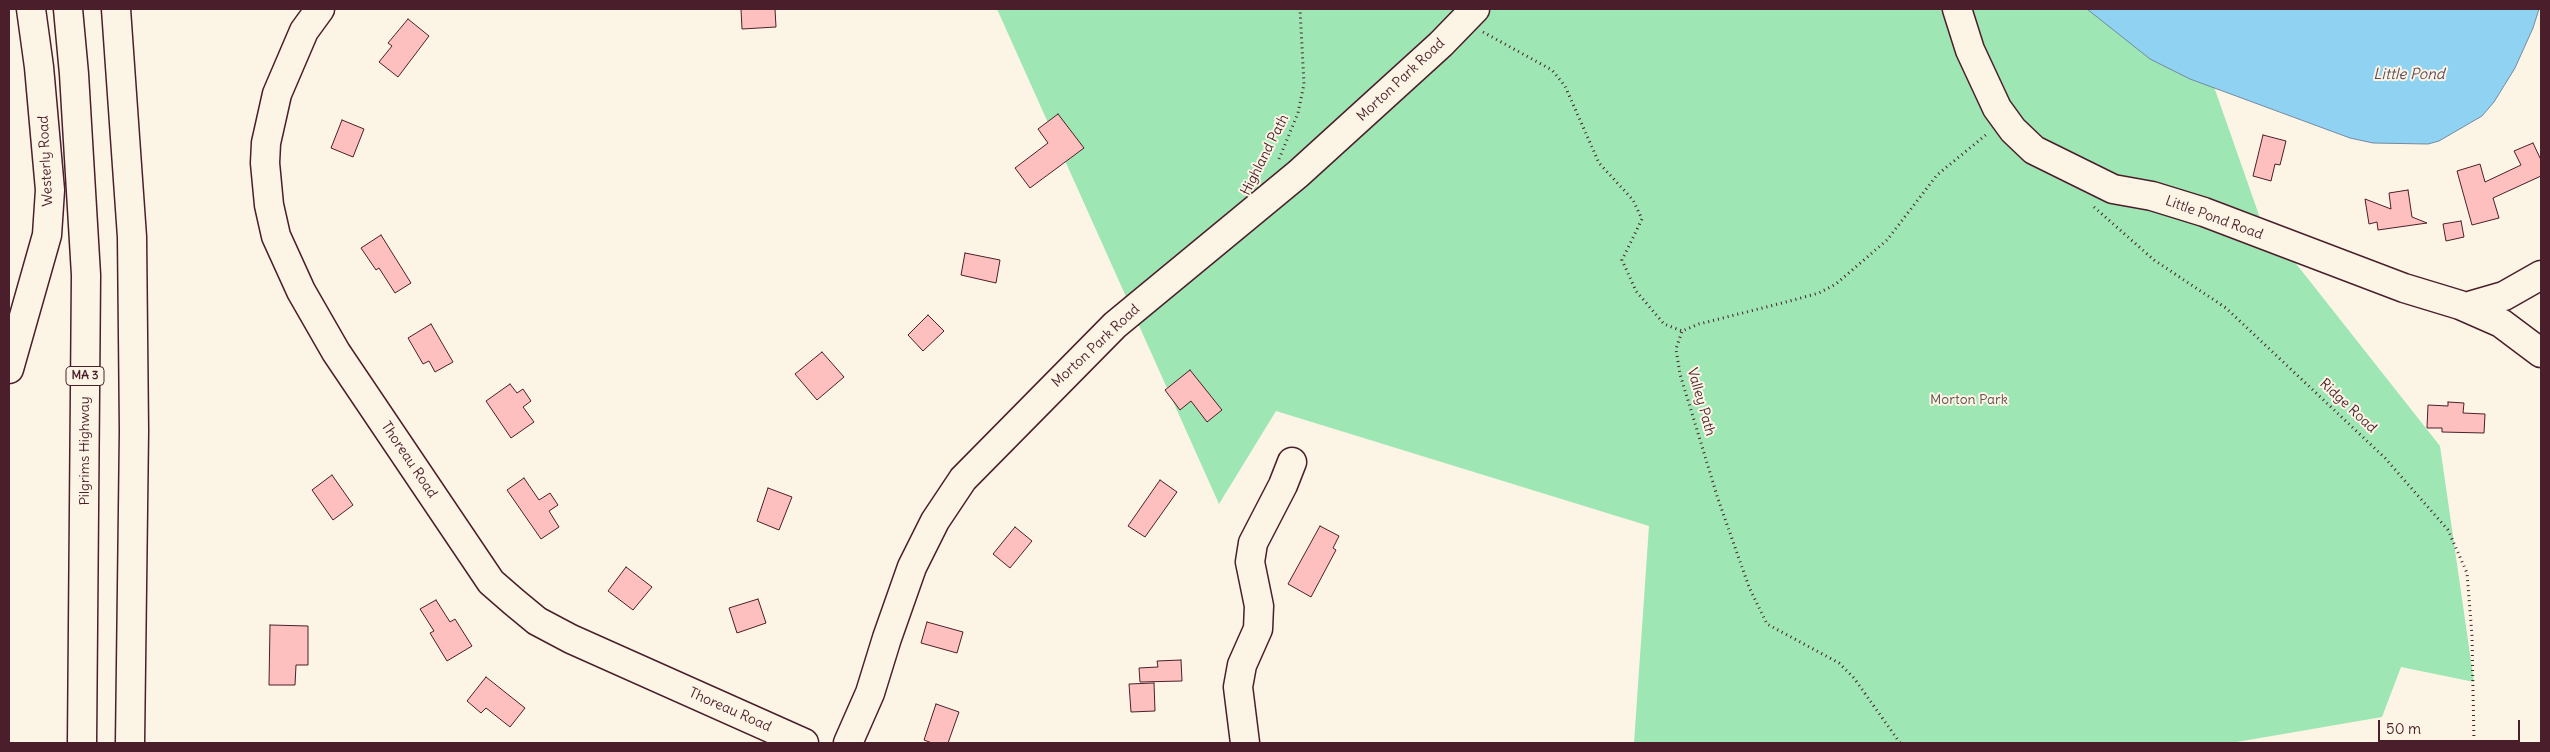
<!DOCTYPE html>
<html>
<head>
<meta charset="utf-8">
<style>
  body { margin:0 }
  #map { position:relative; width:2550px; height:752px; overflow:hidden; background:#fcf5e5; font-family:Delius,sans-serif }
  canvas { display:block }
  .frame { position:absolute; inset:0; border:10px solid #4a1f2b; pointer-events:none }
  .scale { position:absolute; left:2378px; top:720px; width:142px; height:22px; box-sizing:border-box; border:2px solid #4a1f2b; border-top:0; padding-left:6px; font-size:15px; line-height:18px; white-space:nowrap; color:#4a1f2b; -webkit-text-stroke:4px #fcf5e5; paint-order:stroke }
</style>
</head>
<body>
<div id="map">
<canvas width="2550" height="752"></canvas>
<div class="frame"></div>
<div class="scale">50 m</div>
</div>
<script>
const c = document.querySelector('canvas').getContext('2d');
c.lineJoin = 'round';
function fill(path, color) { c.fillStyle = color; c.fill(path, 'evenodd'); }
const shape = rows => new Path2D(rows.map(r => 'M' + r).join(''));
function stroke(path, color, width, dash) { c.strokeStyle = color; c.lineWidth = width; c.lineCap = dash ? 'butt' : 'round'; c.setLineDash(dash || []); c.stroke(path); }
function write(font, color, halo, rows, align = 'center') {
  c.font = font + ' Delius,sans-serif'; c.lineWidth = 4; c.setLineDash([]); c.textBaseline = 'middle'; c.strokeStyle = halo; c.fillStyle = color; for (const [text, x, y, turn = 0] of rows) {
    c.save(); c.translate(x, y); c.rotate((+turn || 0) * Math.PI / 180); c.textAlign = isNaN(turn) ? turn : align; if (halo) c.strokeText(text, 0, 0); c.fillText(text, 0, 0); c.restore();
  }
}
const green = shape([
  [997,9,2457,9,2212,81,2260,218,2440,446,2474,682,2401,667,2382,717,2231,743,1634,743,1649,526,1276,411,1219,504]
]);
const water = shape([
  [2087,9,2539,9,2533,28,2515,68,2494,102,2482,116,2439,141,2428,144,2373,143,2350,138,2190,79,2150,59,2087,9]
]);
const building = shape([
  [741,9,775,9,776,27,742,29,741,9],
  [408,19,429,36,398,77,379,62,392,46,388,43,408,19],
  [1058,114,1084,148,1030,188,1015,168,1048,143,1038,129,1058,114],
  [342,120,364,129,353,157,331,148,342,120],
  [2263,135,2286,141,2280,165,2275,164,2271,181,2253,176,2263,135],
  [2533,143,2541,160,2541,176,2493,198,2499,218,2472,225,2457,171,2480,164,2485,182,2521,165,2514,151,2533,143],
  [2408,190,2412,217,2427,223,2378,230,2377,222,2369,224,2365,199,2391,209,2389,193,2408,190],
  [2461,221,2464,237,2446,241,2443,224,2461,221],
  [381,235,411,283,395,293,379,268,376,270,361,248,381,235],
  [965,253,1000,260,996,283,961,275,965,253],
  [928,315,944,331,923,351,908,335,928,315],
  [431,324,453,362,435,372,429,361,423,364,408,338,431,324],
  [822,352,844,377,817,400,795,374,822,352],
  [1190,370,1222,410,1207,422,1191,401,1180,410,1165,390,1190,370],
  [510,384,517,393,523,389,531,401,523,407,534,422,511,438,486,401,510,384],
  [2448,402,2464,403,2463,413,2485,414,2484,433,2442,432,2442,428,2427,428,2428,405,2448,406,2448,402],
  [332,475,353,505,333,520,312,490,332,475],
  [524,478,539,500,550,493,558,505,549,511,559,527,541,539,507,490,524,478],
  [1160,480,1177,492,1145,537,1128,526,1160,480],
  [768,488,792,497,779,530,757,521,768,488],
  [1320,526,1339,536,1333,548,1336,550,1311,597,1288,584,1320,526],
  [1015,527,1032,541,1010,568,993,554,1015,527],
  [626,567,652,587,633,610,608,591,626,567],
  [758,599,766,623,737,633,729,608,758,599],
  [436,600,450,622,455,619,472,646,447,661,430,633,434,631,420,609,436,600],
  [927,622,963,632,957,653,921,643,927,622],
  [270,625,308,626,308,665,296,665,295,685,269,685,270,625],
  [1181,660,1182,681,1140,682,1139,668,1158,667,1157,661,1181,660],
  [486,677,525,708,510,727,486,708,481,713,467,701,486,677],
  [1154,683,1155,711,1131,712,1129,684,1154,683],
  [936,704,959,712,948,743,932,743,924,740,936,704]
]);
const path = shape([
  [1483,32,1552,70,1565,86,1599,163,1633,200,1642,219,1622,260,1636,291,1664,324,1682,331],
  [1279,159,1298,113,1304,84,1300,9],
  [2094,207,2154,260,2226,308,2385,458,2448,530,2467,573,2472,636,2474,743],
  [1900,743,1854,678,1839,663,1767,624,1749,587,1718,499,1680,374,1676,349,1682,331,1699,324,1786,302,1819,293,1836,284,1887,240,1937,175,1987,134]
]);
const minor = shape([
  [320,9,304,31,277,94,266,143,265,163,269,205,276,236,301,291,336,352,491,582,514,602,537,621,571,639,804,743],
  [1957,9,1970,50,1997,108,2013,130,2034,150,2113,189,2152,196,2204,212,2404,288,2460,305,2501,323,2541,353],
  [2466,307,2504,296,2541,275],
  [9,369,47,235,50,190,39,67,31,9],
  [848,743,870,693,887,638,912,567,935,521,963,479,1115,325,1298,174,1441,44,1475,9],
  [1245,743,1238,687,1242,665,1258,629,1259,606,1250,562,1253,543,1283,485,1292,462]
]);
const highway = shape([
  [68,9,74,74,86,275,82,743],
  [116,9,132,237,134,431,130,743]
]);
const shields = [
  [85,376,38]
];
const shieldNames = [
  ["MA 3",85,376]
];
const streetNames = [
  ["Morton Park Road",1401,80,-43],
  ["Highland Path",1265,155,-63],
  ["Westerly Road",46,161,-93],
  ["Little Pond Road",2214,218,20],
  ["Morton Park Road",1096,346,-43],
  ["Valley Path",1701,402,74],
  ["Ridge Road",2348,406,43],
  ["Pilgrims Highway",85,451,-90],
  ["Thoreau Road",409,460,56],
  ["Thoreau Road",730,710,24]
];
const parkNames = [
  ["Morton Park",1969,400]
];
const waterNames = [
  ["Little Pond",2409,75]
];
fill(green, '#9ee6b4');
fill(water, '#8fd2f1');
stroke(water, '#738aa2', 1);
fill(building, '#fdc0be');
stroke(building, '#4a1f2b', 1);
stroke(minor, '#4a1f2b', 31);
stroke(highway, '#4a1f2b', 31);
stroke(path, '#4a1f2b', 3, [1, 4]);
stroke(minor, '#fcf5e5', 28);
stroke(highway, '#fcf5e5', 28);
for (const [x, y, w] of shields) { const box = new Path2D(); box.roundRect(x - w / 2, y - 9.5, w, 19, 4); c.fillStyle = '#fcf5e5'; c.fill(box); stroke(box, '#4a1f2b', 1); }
write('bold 12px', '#4a1f2b', null, shieldNames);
write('14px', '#4a1f2b', '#fcf5e5', streetNames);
write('14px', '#5f514d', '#fcf5e5', parkNames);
write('italic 15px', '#5b4c5c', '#fcf5e5', waterNames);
</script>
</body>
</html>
